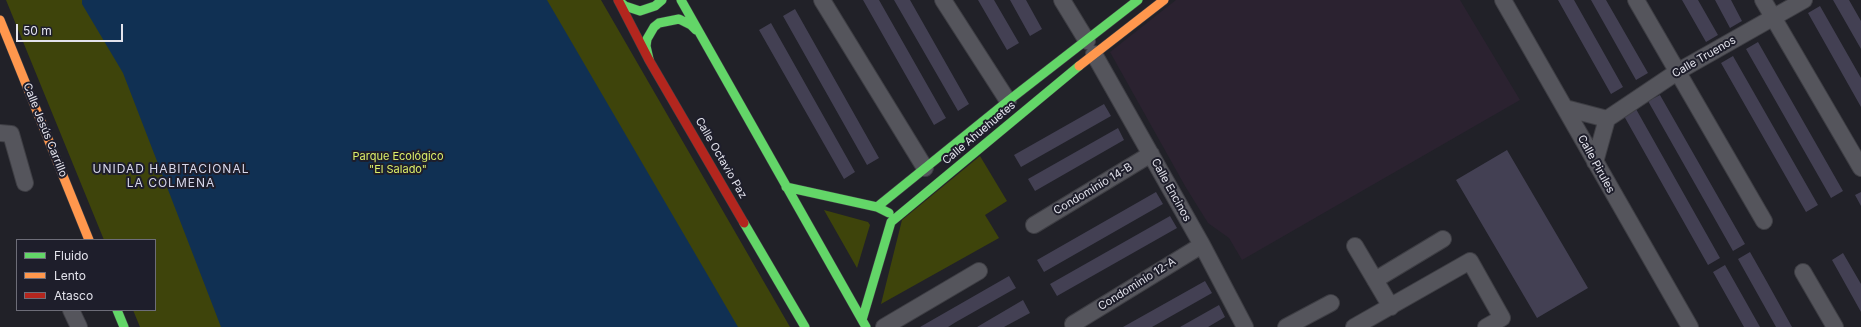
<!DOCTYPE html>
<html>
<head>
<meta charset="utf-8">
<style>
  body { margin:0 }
  #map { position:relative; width:1861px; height:327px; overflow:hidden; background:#212128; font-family:Inter,sans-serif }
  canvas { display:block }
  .legend { position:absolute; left:16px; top:239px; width:140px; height:72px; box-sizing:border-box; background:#1e1e2b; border:1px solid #6d6d78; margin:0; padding:5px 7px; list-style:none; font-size:12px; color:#e3e3ec }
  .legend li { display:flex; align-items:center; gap:8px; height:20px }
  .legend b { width:20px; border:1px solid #6d6d78 }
  .scale { position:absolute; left:16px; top:24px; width:107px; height:18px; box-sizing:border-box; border:2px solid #e3e3ec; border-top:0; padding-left:5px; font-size:12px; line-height:14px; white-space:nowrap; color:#e3e3ec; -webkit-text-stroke:3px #1e1e2b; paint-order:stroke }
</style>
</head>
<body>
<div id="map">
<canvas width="1861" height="327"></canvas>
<ul class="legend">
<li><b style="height:5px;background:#63d668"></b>Fluido</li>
<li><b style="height:5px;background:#ff974d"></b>Lento</li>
<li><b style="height:5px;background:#b3261e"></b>Atasco</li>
</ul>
<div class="scale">50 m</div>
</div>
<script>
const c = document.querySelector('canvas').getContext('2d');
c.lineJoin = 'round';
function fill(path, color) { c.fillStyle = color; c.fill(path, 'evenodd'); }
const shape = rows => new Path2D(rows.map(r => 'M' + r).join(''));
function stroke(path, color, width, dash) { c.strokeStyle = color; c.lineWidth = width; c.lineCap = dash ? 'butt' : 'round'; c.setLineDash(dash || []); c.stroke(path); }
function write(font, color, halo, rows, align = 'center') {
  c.font = font + ' Inter,sans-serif'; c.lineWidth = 4; c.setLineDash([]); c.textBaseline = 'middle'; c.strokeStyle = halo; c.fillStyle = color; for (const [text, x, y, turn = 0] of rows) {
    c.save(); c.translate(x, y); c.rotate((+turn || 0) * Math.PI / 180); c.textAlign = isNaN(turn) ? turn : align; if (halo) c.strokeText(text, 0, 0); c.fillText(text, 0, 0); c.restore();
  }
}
const education = shape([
  [1176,0,1460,0,1520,100,1242,260,1229,238,1208,223,1185,186,1110,52]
]);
const green = shape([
  [6,0,601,0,790,327,140,327,133,310,155,310,155,240,104,240],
  [980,156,1007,201,985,215,999,238,881,304,902,220],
  [824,210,868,222,870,225,857,268]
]);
const water = shape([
  [82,0,547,0,738,327,221,327,123,73,82,4]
]);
const building = shape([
  [863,0,879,0,946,118,934,125],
  [894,0,910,0,969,104,958,111],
  [978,0,994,0,1019,43,1007,50],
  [1010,0,1026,0,1042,29,1030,36],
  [1558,0,1574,0,1623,87,1611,94],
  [1591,0,1606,0,1648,73,1636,80],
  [1682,0,1698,0,1718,35,1706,42],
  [1715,0,1731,0,1742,21,1730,28],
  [1833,0,1849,0,1861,21,1861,49],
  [1820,6,1861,78,1861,107,1808,13],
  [795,9,879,158,867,165,783,16],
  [771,23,855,172,844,179,759,30],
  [1758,42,1843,191,1831,198,1746,49],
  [1733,56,1818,205,1806,212,1721,63],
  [1660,95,1745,244,1733,251,1648,101],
  [1104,104,1111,116,1021,167,1014,155],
  [1636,109,1720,258,1708,265,1624,116],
  [1118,128,1124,140,1035,191,1028,179],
  [1507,150,1588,288,1537,318,1456,180],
  [1156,192,1163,204,1044,272,1037,260],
  [1861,192,1861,206,1855,195],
  [1170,216,1177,228,1057,296,1050,284],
  [1750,252,1767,282,1792,327,1776,327,1771,318,1738,259],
  [1843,253,1861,284,1861,312,1832,260],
  [1725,265,1742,295,1760,327,1744,327,1713,272],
  [1009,276,1016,288,956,322,948,327,920,327],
  [1205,281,1212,293,1152,327,1123,327],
  [1023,300,1030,313,1004,327,977,327],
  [1219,305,1225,317,1208,327,1180,327]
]);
const street = shape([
  [822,0,925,168],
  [943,0,1008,101],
  [1062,0,1087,41],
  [1503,0,1690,327],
  [1636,0,1764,221],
  [1763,0,1861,168],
  [1094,54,1202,245,1245,327],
  [1565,108,1607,119],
  [0,133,11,134,25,183],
  [1595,162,1607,119,1677,72,1804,0],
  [1034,225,1151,154],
  [1355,246,1391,307],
  [1803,272,1835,327],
  [1375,280,1443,239],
  [71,310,79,327],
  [1073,324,1202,245],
  [884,327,979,271],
  [1286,327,1331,303],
  [1354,327,1470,261,1502,318,1486,327]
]);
const fast = shape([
  [681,0,866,327],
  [619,1,625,6,640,11,655,6,662,0],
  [649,59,646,46,647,39,654,27,659,23,679,19,691,25,696,30],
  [786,187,877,207,889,213],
  [877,207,1008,101,1138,0],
  [744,223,805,327],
  [117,310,124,327],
  [862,320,891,222,1079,66]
]);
const slow = shape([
  [0,20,89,240],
  [1079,66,1164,0]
]);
const jam = shape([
  [618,0,649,60,744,223]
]);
const streetNames = [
  ["Calle Truenos",1704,57,-30],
  ["Calle Jesús Carrillo",45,130,68],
  ["Calle Ahuehuetes",979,133,-40],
  ["Calle Octavio Paz",721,158,60],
  ["Calle Pirules",1596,164,61],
  ["Condominio 14-B",1093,189,-31],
  ["Calle Encinos",1171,190,61],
  ["Condominio 12-A",1137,284,-32]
];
const parkNames = [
  ["Parque Ecológico",398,157],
  ["\"El Salado\"",398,170]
];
const neighbourhoodNames = [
  ["UNIDAD HABITACIONAL",171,169],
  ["LA COLMENA",171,183]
];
fill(education, '#2b2230');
fill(green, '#3e440b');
fill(water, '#103053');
fill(building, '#434053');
stroke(street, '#3e3e44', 18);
stroke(fast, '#3e3e44', 10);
stroke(slow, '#3e3e44', 10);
stroke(jam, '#3e3e44', 10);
stroke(street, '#55555c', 16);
stroke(fast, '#63d668', 9);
stroke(slow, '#ff974d', 9);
stroke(jam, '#b3261e', 9);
write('11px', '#e3e3ec', '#1e1e2b', streetNames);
write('11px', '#dcee69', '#1e1e2b', parkNames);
c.letterSpacing = '1px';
write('12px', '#d7d7ea', '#1e1e2b', neighbourhoodNames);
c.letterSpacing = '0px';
</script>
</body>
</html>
